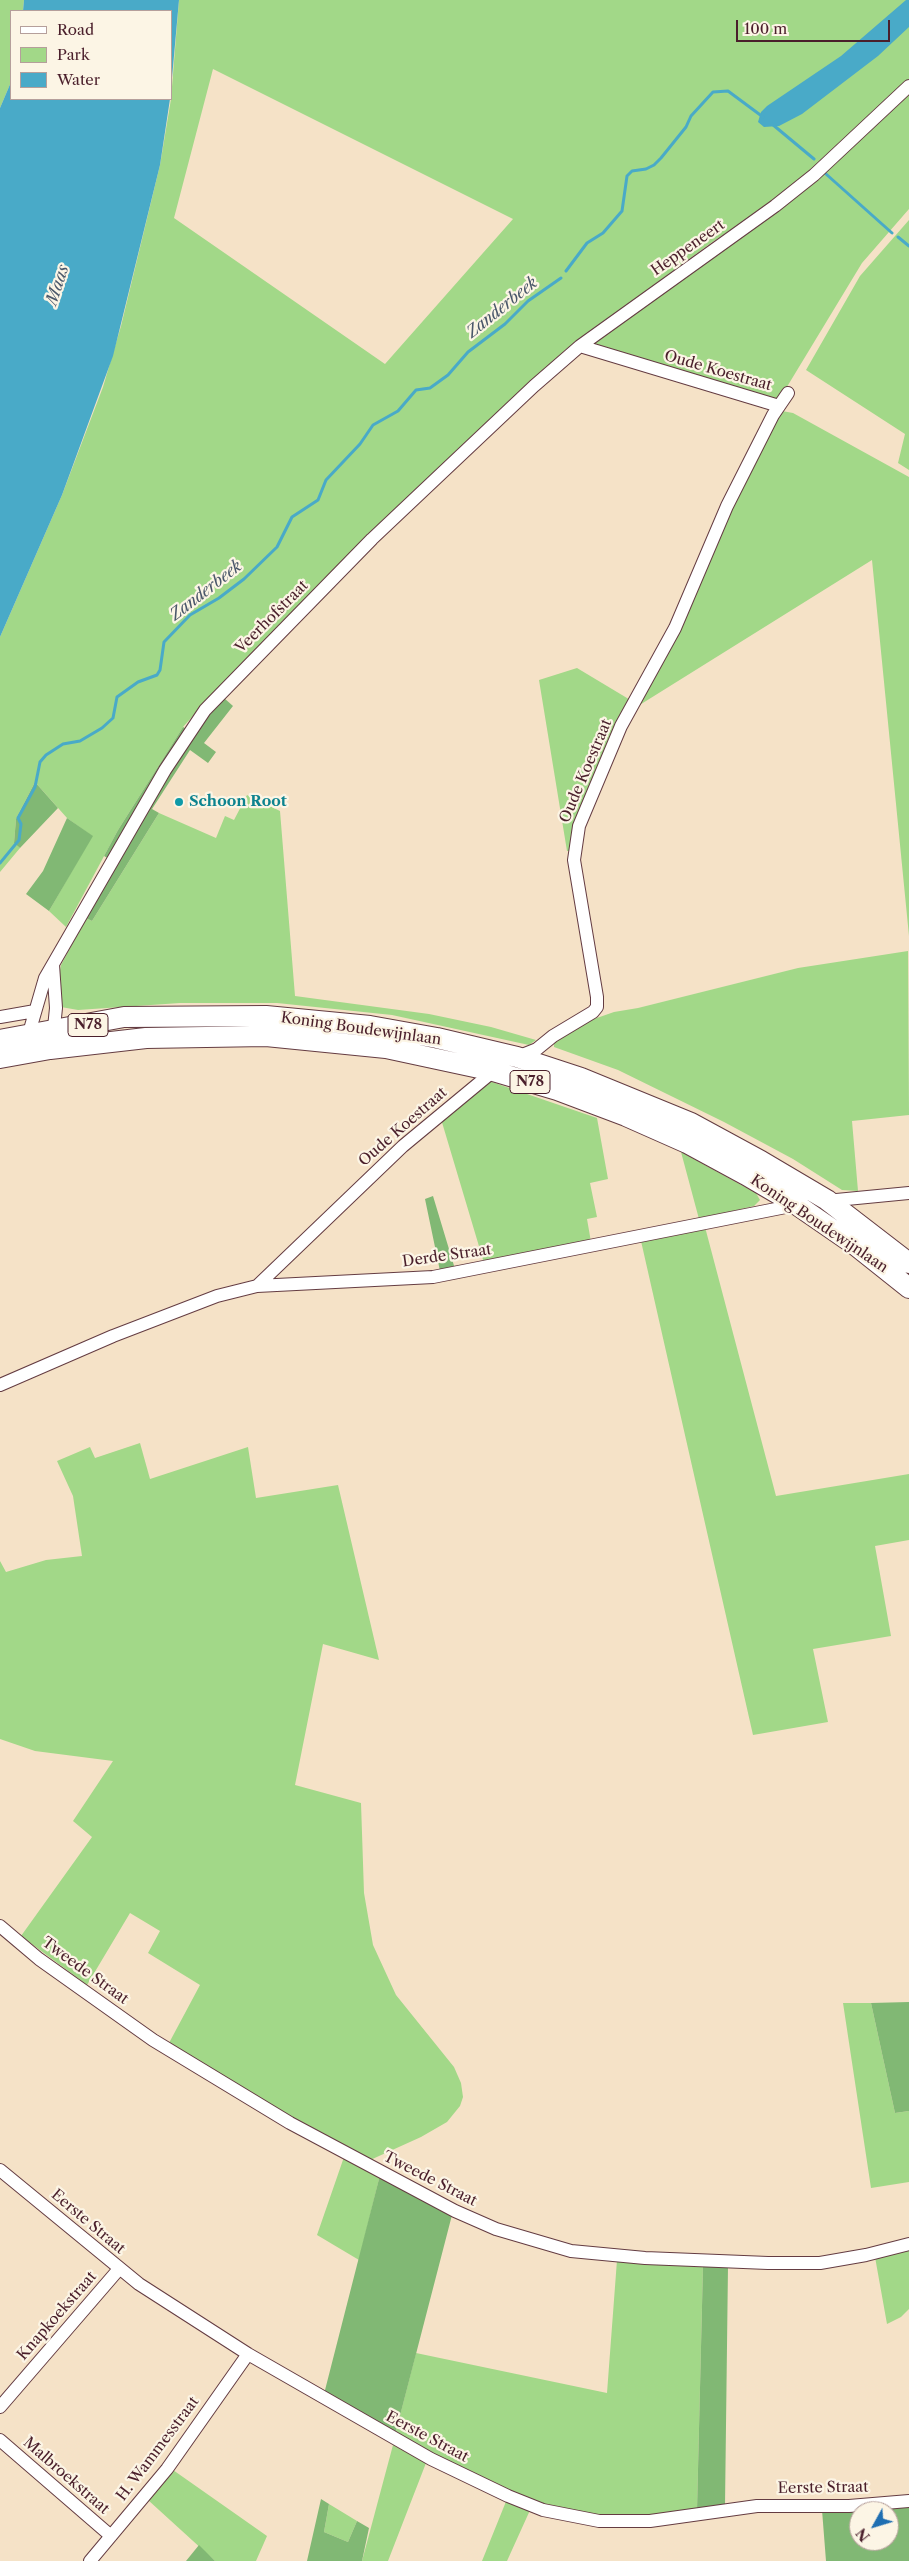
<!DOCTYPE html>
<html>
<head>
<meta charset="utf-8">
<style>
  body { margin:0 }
  #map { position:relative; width:909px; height:2561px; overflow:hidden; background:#f5e2c7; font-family:"Libre Caslon Text",serif }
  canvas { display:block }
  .legend { position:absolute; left:10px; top:10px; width:162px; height:90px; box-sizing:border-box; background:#fcf5e5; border:1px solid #b59f9b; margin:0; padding:6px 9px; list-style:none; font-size:15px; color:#4a1f2b }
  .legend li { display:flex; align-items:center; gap:10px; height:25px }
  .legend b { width:25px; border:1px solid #b59f9b }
  .north { position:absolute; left:849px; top:2501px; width:50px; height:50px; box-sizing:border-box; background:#fcf5e5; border:1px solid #b59f9b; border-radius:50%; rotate:231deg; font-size:14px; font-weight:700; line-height:20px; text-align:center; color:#4a1f2b }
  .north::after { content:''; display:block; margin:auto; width:18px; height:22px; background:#1f6fb2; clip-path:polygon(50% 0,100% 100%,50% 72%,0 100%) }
  .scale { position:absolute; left:736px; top:20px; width:154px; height:22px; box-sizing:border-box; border:2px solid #4a1f2b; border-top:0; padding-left:6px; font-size:15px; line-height:18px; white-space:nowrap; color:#4a1f2b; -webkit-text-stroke:4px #fcf5e5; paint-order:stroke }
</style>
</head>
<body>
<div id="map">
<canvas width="909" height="2561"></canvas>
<ul class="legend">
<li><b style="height:6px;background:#fff"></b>Road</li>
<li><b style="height:14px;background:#a2d888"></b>Park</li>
<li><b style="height:14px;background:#49aac8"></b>Water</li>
</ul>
<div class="north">N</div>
<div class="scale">100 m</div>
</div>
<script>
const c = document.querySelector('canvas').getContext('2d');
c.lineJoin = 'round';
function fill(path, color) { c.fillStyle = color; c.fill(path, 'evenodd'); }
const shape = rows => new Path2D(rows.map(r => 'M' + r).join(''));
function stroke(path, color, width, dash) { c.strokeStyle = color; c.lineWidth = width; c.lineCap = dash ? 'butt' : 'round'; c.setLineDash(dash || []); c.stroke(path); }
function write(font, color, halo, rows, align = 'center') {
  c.font = font + ' "Libre Caslon Text",serif'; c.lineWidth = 4.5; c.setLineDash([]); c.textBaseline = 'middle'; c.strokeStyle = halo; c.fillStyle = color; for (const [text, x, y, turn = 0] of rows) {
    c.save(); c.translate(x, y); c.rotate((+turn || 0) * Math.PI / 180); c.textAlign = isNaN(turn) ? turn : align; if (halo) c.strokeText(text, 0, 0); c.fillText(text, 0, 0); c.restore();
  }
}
const green = shape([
  [0,0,24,0,23,11,11,11,11,82,0,108],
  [179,0,909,0,909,79,859,129,793,188,711,243,565,350,418,487,229,676,183,727,118,830,66,927,49,911,92,836,67,818,35,782,16,819,14,843,20,848,0,872,0,637,62,495,103,387,121,326,160,165,171,99],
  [213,69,513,219,385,364,174,218],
  [909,95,909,209,862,263,779,400,590,344,806,189],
  [909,220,909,470,898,463,905,434,806,370,860,276],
  [782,411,793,413,909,477,909,936,872,560,638,706,756,455],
  [577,668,632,701,571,851,567,851,539,680],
  [247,795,280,811,295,996,429,1014,491,1027,536,1040,529,1045,392,1015,277,1003,180,1003,78,1010,61,1007,58,980,61,965,86,918,92,921,159,813,216,838,225,816,234,820],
  [908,951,909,1115,852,1121,858,1191,842,1190,793,1159,724,1122,618,1070,554,1047,554,1041,594,1019,614,1012,638,1008,798,968],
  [489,1081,597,1118,608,1179,590,1183,597,1217,587,1219,591,1242,484,1263,441,1119],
  [681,1152,756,1193,760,1200,754,1206,699,1219],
  [705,1227,776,1496,909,1474,909,1540,875,1546,891,1636,813,1649,828,1722,753,1735,641,1241],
  [140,1443,150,1479,248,1447,256,1498,338,1485,379,1660,323,1644,295,1785,361,1803,364,1893,373,1945,396,1995,454,2067,461,2083,463,2097,460,2106,447,2122,421,2137,368,2161,295,2120,169,2043,200,1985,148,1953,160,1931,130,1913,87,1985,21,1936,92,1837,73,1821,113,1761,35,1751,0,1739,0,1561,6,1572,46,1560,82,1556,73,1496,57,1461,90,1447,95,1458],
  [843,2003,871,2003,895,2113,909,2111,909,2182,871,2188],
  [344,2157,380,2175,359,2260,317,2235],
  [909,2250,909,2309,901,2317,887,2324,875,2257],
  [617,2260,703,2265,697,2510,670,2514,621,2516,568,2514,541,2507,395,2435,416,2353,607,2393],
  [393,2445,426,2463,388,2561,362,2561],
  [173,2470,267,2536,256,2561,215,2561,148,2500],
  [507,2499,531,2508,507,2561,482,2561],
  [329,2504,357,2521,348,2542,324,2532]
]);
const forest = shape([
  [224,698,233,706,204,743,216,752,208,763,190,750,152,809,159,813,92,921,86,918,116,863,104,856,118,830,183,727,194,733],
  [35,782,58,808,20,848,14,843,16,819],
  [67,818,93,836,49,911,26,894,43,871],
  [433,1196,455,1269,440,1271,425,1199],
  [909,2002,909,2111,895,2113,871,2003],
  [380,2175,452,2215,395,2435,324,2394],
  [703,2265,728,2266,725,2505,697,2510],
  [321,2499,329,2504,324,2532,348,2542,357,2521,369,2528,362,2561,307,2561],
  [909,2505,909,2561,826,2561,822,2510],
  [859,2511,889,2511,889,2541,859,2541],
  [199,2545,215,2561,186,2561]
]);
const water = shape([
  [24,0,179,0,171,89,171,11,23,11],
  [906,0,909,0,909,27,878,56,802,114,779,126,764,127,758,122,761,112,767,106,841,56],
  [11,82,11,99,170,99,160,165,113,356,62,495,0,637,0,108]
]);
const stream = shape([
  [772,124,814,159],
  [826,174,892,233],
  [898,237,909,246],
  [566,271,587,243,603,233,622,211,627,176,632,171,646,169,654,165,661,158,686,127,691,116,713,92,728,91,763,117],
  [0,863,19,840,21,824,18,818,35,787,40,762,46,755,63,744,80,741,102,728,113,718,117,697,138,682,157,675,160,670,164,642,190,615,219,598,244,579,277,547,292,517,318,500,326,480,360,444,373,425,398,411,416,390,430,388,448,375,468,352,505,324,528,301,561,278]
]);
const minor = shape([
  [580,346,779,406],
  [0,1017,35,1011],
  [29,1033,45,978,165,770,205,710,372,539,534,386,580,346,775,206,814,175,909,86],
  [53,1037,56,1008,53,965],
  [517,1057,537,1049,553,1036,593,1012,597,1007,597,997,574,860,579,826,621,726,675,628,727,506,773,415,788,393],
  [826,1201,909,1193],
  [257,1286,403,1146,496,1069],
  [0,1385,113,1336,217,1296,257,1286,433,1277,796,1205],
  [0,1926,39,1959,153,2040,290,2123,455,2211,496,2229,571,2251,645,2258,768,2263,820,2263,866,2255,909,2244],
  [0,2170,139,2284,248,2354,431,2459,508,2496,543,2510,599,2521,650,2521,757,2506,849,2506,909,2501],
  [0,2407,119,2269],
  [0,2440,111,2536],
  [90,2561,167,2469,248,2354]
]);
const primary = shape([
  [0,1040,124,1017,266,1016,370,1026,437,1038,517,1057,581,1078,691,1123,761,1161,827,1200,909,1263],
  [0,1058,50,1049,146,1038,266,1036,386,1048,493,1071,557,1090,626,1116,687,1143,746,1175,797,1205,855,1245,909,1288]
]);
const markers = [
  [179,802,5,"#0f9aa8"]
];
const shields = [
  [88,1025,40],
  [530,1082,40]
];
const shieldNames = [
  ["N78",88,1025],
  ["N78",530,1082]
];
const streetNames = [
  ["Heppeneert",688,248,-35],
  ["Oude Koestraat",718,371,16],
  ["Veerhofstraat",272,617,-45],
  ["Oude Koestraat",586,771,-67],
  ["Koning Boudewijnlaan",361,1029,8],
  ["Oude Koestraat",403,1127,-41],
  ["Koning Boudewijnlaan",819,1224,34],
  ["Derde Straat",447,1256,-8],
  ["Tweede Straat",85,1971,36],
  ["Tweede Straat",430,2179,27],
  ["Eerste Straat",88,2222,40],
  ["Knapkoekstraat",57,2316,-49],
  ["Eerste Straat",427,2437,28],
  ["H. Wammesstraat",158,2449,-53],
  ["Malbroekstraat",66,2476,41],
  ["Eerste Straat",823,2488,-1]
];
const cultureNames = [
  ["Schoon Root",189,802]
];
const waterNames = [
  ["Maas",58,285,-72],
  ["Zanderbeek",502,308,-39],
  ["Zanderbeek",206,591,-38]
];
fill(green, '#a2d888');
fill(forest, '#81b874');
fill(water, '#49aac8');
stroke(stream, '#49aac8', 3);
stroke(minor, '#643c42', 14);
stroke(primary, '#643c42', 22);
stroke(minor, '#fff', 12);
stroke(primary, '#fff', 20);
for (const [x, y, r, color] of markers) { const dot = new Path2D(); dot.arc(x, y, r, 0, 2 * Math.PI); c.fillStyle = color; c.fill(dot); stroke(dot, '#fcf5e5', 2); }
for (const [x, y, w] of shields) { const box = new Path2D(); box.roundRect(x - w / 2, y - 11.5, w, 23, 4); c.fillStyle = '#fcf5e5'; c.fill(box); stroke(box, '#4a1f2b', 1); }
write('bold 14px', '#4a1f2b', null, shieldNames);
write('15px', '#4a1f2b', '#fcf5e5', streetNames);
write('bold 15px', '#0d838f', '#fcf5e5', cultureNames, 'left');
write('italic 16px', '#4a576a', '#fcf5e5', waterNames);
</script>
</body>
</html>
